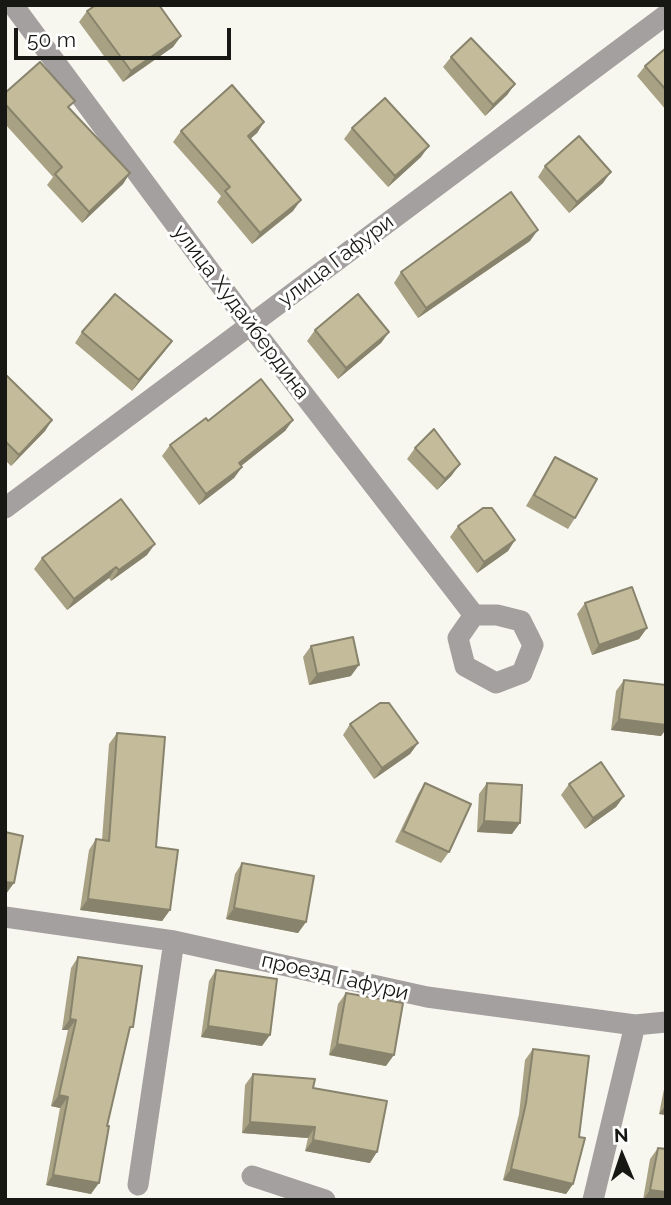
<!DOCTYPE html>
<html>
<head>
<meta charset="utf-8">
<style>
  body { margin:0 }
  #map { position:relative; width:671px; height:1205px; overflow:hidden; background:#f8f7ef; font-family:Raleway,sans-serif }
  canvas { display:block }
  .frame { position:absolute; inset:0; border:7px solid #171714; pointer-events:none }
  .north { position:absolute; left:587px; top:1121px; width:70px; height:70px; -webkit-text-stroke:5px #fff; paint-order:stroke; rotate:358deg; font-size:19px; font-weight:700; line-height:28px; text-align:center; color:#171714 }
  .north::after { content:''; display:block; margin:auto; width:24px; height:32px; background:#171714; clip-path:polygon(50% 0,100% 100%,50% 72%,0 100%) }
  .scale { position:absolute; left:14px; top:28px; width:217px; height:32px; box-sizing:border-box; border:4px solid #171714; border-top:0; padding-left:9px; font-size:21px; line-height:24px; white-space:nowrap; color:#171714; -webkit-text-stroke:5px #fff; paint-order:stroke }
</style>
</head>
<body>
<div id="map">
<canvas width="671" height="1205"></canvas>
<div class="frame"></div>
<div class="north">N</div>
<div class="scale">50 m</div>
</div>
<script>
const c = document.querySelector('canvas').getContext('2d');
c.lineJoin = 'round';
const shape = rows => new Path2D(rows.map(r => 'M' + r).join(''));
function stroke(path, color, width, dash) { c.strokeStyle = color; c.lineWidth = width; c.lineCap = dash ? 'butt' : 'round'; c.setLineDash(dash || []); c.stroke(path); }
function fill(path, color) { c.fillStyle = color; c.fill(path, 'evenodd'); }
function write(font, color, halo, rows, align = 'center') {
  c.font = font + ' Raleway,sans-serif'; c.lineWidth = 6; c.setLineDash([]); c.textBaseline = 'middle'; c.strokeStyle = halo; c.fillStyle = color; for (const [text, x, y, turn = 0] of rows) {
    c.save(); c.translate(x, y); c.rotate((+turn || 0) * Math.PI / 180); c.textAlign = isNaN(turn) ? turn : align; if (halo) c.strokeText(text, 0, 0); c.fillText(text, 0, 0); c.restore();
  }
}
const minor = shape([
  [13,5,250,325,474,615,458,638,465,666,496,683,522,673,533,645,521,621,497,615,474,615],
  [5,508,666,15],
  [5,917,174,941,427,997,635,1025,666,1022],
  [252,1176,325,1200],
  [138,1185,174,941],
  [593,1200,635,1025]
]);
const wall = shape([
  [87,11,181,36,173,47,123,82,79,22],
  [666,48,666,110,637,76,645,66],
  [451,57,515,84,507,95,485,116,443,67],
  [5,93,70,109,130,173,123,184,82,223,47,185,53,177,5,124],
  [264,122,257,133,250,139,293,211,252,244,217,202,221,196,173,142,181,131],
  [352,128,421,157,388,187,344,139],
  [545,166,603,183,569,213,538,177],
  [530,241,418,318,394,283,401,272],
  [315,330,389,332,381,343,338,379,307,341],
  [82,332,164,352,132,391,75,343],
  [5,378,52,420,45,431,11,466,5,460],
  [293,420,285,431,241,466,242,467,234,478,199,505,162,456,170,445,208,421],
  [415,448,452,475,437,490,407,459],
  [555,457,575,518,568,529,526,506,548,468],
  [458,526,515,540,508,551,477,573,450,537],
  [147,555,111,581,109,578,67,610,34,569,42,558],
  [585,603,647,628,639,639,592,655,577,614],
  [311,646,351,676,309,685,303,657],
  [624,680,666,685,666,729,661,736,611,730,616,691],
  [350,724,418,743,410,754,374,779,343,735],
  [117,733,156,847,170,910,162,921,80,910,89,850,96,839,102,840,109,744],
  [425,783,449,852,441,863,395,842,418,794],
  [487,783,512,834,477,832,479,794],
  [569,784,624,796,616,807,585,829,561,795],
  [242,863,306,922,298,933,226,919,235,874],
  [78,957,128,1034,91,1194,46,1185,60,1108,51,1106,68,1030,62,1030,71,968],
  [216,970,262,1046,201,1037,209,981],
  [346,993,386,1066,329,1055,338,1004],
  [533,1049,579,1137,573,1184,566,1194,503,1180,519,1114,525,1060],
  [253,1074,313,1088,370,1163,305,1151,308,1138,242,1133,245,1085],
  [666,1079,666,1115,659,1114],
  [658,1148,666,1200,643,1200,650,1159]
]);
const shadedWall = shape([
  [181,36,173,47,123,82,131,71],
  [515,84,507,95,485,116,493,105],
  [264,122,257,133,241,147,248,136],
  [429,146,421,157,388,187,395,176],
  [611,172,603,183,569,213,577,202],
  [130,173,123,184,82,223,89,212],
  [301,200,293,211,252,244,260,233],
  [538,230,530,241,418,318,426,308],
  [389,332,381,343,338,379,346,368],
  [172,341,164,352,132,391,139,380],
  [52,420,45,431,11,466,19,455],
  [293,420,285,431,231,474,239,463],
  [460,464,452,475,437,490,445,479],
  [242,467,234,478,199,505,206,494],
  [515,540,508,551,477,573,484,562],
  [155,544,147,555,111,581,119,570],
  [116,567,109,578,67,610,74,599],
  [647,628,639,639,592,655,599,645],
  [359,665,351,676,309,685,317,674],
  [619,719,666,725,666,729,661,736,611,730],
  [418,743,410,754,374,779,382,768],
  [624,796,616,807,585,829,593,818],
  [484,821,520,823,512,834,477,832],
  [5,882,14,883,6,894,5,894],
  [88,899,170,910,162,921,80,910],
  [234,908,306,922,298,933,226,919],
  [70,1019,76,1020,68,1030,62,1030],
  [208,1026,270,1035,262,1046,201,1037],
  [337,1044,394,1055,386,1066,329,1055],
  [59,1095,68,1097,60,1108,51,1106],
  [666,1105,666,1115,659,1114],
  [250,1122,315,1127,308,1138,242,1133],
  [313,1140,377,1152,370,1163,305,1151],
  [511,1169,573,1184,566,1194,503,1180],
  [53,1175,99,1183,91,1194,46,1185],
  [650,1190,666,1192,666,1200,643,1200]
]);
const building = shape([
  [96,5,159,5,181,36,131,71,87,11,96,5],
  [471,38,515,84,493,105,451,57,471,38],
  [666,48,666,90,645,66,666,48],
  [40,62,75,101,68,107,130,173,89,212,55,174,62,167,5,104,5,93,40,62],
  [232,85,264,122,248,136,301,200,260,233,225,191,230,187,181,131,232,85],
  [385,98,429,146,395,176,352,128,385,98],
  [579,136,611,172,577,202,545,166,579,136],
  [511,192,538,230,426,308,401,272,511,192],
  [115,294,172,341,139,380,82,332,115,294],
  [358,294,389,332,346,368,315,330,358,294],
  [7,376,52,420,19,455,5,441,5,378,7,376],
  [261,379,293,420,239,463,242,467,206,494,170,445,206,418,208,421,261,379],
  [434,429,460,464,445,479,415,448,434,429],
  [555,457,597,479,575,518,534,495,555,457],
  [121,499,155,544,119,570,116,567,74,599,42,558,121,499],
  [483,508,492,508,515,540,484,562,458,526,483,508],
  [632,587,647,628,599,645,585,603,632,587],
  [353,637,359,665,317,674,311,646,353,637],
  [624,680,666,685,666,725,619,719,624,680],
  [380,703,389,703,418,743,382,768,350,724,380,703],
  [117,733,165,737,156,847,178,850,170,910,88,899,96,839,109,841,117,733],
  [601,762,624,796,593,818,569,784,601,762],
  [425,783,471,804,449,852,403,831,425,783],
  [487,783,522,785,520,823,484,821,487,783],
  [5,832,23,836,14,883,5,882,5,832],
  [242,863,314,876,306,922,234,908,242,863],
  [78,957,142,966,133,1027,130,1027,107,1126,109,1126,99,1183,53,1175,68,1097,59,1095,76,1020,70,1019,78,957],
  [216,970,277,979,270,1035,208,1026,216,970],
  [346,993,403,1003,394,1055,337,1044,346,993],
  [533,1049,589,1056,579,1137,585,1138,573,1184,511,1169,526,1103,533,1049],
  [253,1074,315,1079,313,1088,387,1101,377,1152,313,1140,315,1127,250,1122,253,1074],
  [658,1148,666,1149,666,1192,650,1190,658,1148]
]);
const streetNames = [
  ["улица Гафури",336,261,-37],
  ["улица Худайбердина",241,312,53],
  ["проезд Гафури",335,977,13]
];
stroke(minor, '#a4a09f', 21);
fill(wall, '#a8a184');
fill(shadedWall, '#88836c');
fill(building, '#c3bb9a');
stroke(building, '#88836c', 2);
write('21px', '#171714', '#fff', streetNames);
</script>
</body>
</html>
